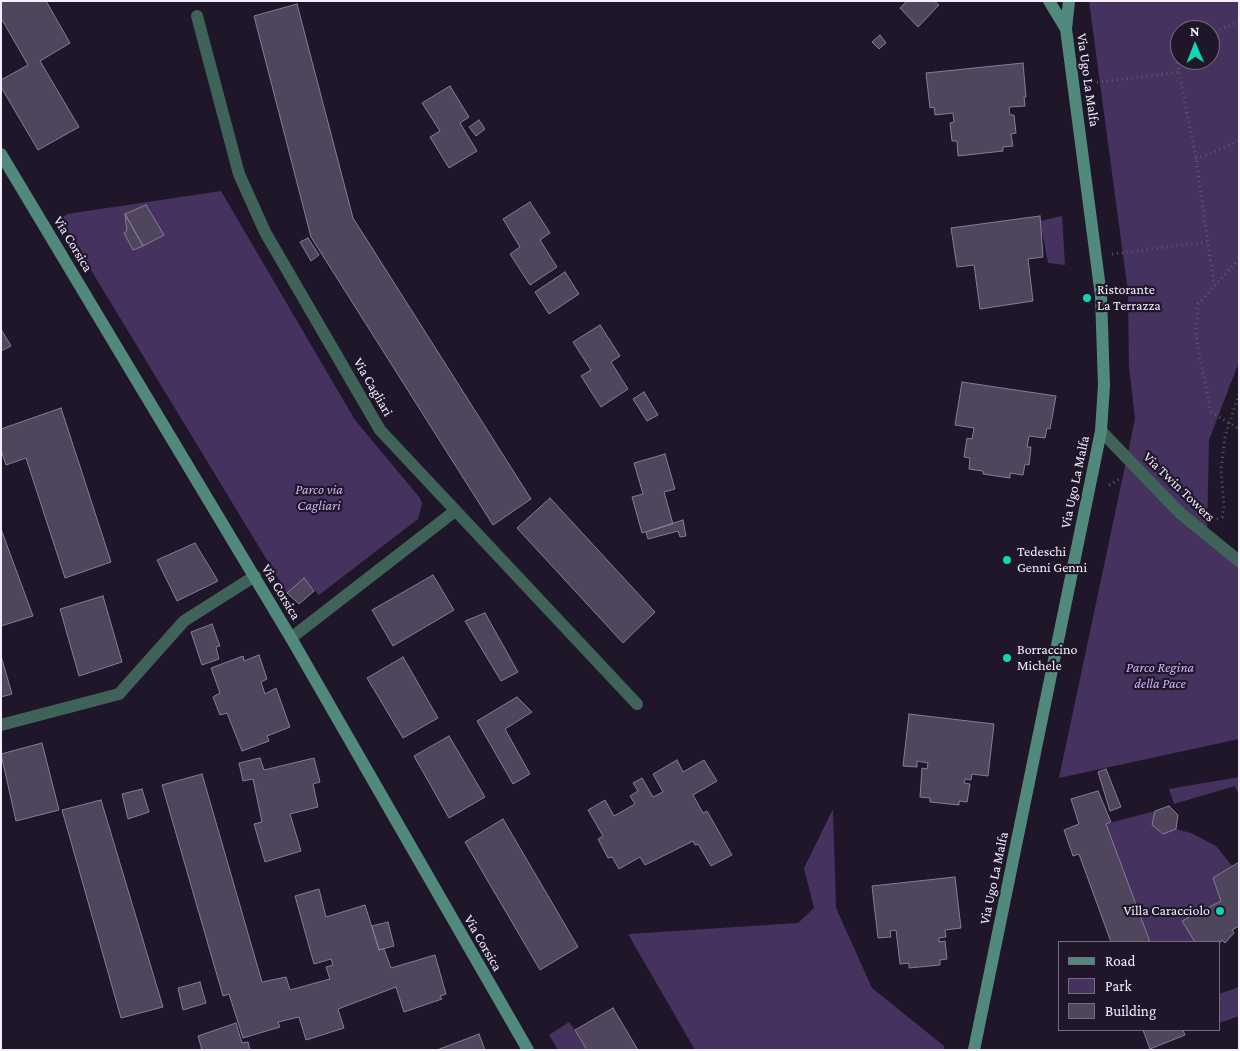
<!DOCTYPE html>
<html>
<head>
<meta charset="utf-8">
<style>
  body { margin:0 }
  #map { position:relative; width:1240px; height:1051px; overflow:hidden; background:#1f162a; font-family:"Crimson Pro",serif }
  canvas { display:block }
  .frame { position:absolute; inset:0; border:2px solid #f4effd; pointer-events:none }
  .legend { position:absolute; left:1058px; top:941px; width:162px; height:90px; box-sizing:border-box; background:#1f162a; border:1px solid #746d7e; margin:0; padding:6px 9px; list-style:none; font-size:15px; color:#f4effd }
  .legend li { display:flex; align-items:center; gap:10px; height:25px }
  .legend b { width:25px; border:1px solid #746d7e }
  .north { position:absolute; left:1170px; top:20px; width:50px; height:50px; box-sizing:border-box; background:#1f162a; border:1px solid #746d7e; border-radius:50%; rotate:359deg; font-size:14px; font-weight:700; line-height:20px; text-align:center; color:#f4effd }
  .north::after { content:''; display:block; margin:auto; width:18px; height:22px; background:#12d5b4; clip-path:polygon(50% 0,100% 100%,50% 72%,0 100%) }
</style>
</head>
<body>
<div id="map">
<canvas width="1240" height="1051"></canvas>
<div class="frame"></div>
<ul class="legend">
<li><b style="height:6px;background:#518a7c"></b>Road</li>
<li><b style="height:14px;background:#46325f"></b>Park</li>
<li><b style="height:14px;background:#4f465d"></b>Building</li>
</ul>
<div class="north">N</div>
</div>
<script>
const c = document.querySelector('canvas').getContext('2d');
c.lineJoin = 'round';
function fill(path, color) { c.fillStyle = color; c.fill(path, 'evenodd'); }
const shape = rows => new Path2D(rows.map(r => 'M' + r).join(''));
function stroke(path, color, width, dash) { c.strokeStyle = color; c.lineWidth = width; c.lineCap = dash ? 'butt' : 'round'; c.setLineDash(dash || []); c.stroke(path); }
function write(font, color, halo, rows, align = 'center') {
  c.font = font + ' "Crimson Pro",serif'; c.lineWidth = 4.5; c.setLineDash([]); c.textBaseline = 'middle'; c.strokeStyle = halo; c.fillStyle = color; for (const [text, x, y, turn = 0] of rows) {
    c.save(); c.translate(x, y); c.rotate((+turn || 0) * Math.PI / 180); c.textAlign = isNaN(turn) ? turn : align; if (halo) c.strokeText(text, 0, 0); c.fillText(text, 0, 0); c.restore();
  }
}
const green = shape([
  [1089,1,1239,1,1239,362,1209,440,1207,534,1239,561,1239,739,1059,778,1135,419,1129,367,1128,292],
  [1180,30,1210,30,1210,60,1180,60],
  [221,191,355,420,420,498,422,503,418,519,319,595,304,579,287,593,60,219,67,214],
  [1062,216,1065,265,1048,263,1040,221],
  [1239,777,1239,796,1235,786,1174,804,1169,789],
  [833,809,836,908,872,988,944,1046,944,1050,695,1050,628,934,798,923,814,908,804,868],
  [1155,811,1152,825,1162,834,1176,829,1191,833,1216,846,1232,866,1213,878,1221,901,1182,921,1195,942,1150,942,1106,824],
  [1239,987,1239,1016,1219,1023,1219,994],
  [569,1022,575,1030,587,1050,558,1050,549,1035]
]);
const building = shape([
  [1,1,46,1,70,43,40,61,79,127,38,150,1,87,1,80,28,65,1,18,1,1],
  [907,1,934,1,939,5,918,27,900,8,907,1],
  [297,4,353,218,531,499,493,525,311,237,254,16,297,4],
  [880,35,886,43,879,49,872,42,880,35],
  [1023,63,1026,97,1024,97,1025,106,1009,107,1010,115,1014,115,1016,133,1011,134,1013,146,1003,147,1003,151,958,156,957,141,952,141,950,123,954,122,953,113,935,115,934,107,930,108,926,73,1023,63],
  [450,86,469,117,460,123,477,151,449,168,430,137,440,131,422,103,450,86],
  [479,120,485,129,476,136,469,127,479,120],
  [530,202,550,233,540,240,557,267,530,285,510,254,520,247,503,219,530,202],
  [146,205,164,235,143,246,125,214,146,205],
  [125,214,143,246,133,250,124,233,127,231,125,214],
  [1040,216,1043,257,1028,259,1033,301,980,309,974,265,957,267,951,228,1040,216],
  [308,238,319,255,311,261,300,242,308,238],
  [565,272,579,294,549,314,535,292,565,272],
  [600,325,620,356,611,362,628,389,601,407,581,376,591,370,573,342,600,325],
  [1,329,11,346,1,351,1,329],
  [962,382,1056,396,1050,429,1047,428,1045,438,1029,436,1027,447,1031,447,1029,465,1025,464,1023,475,1010,473,1010,478,983,474,983,471,969,469,970,458,964,457,967,438,972,439,974,428,955,425,962,382],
  [644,392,658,415,647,421,633,399,644,392],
  [61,408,111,562,65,578,26,458,6,465,1,450,1,429,61,408],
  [665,454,675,489,664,492,673,524,642,533,632,497,643,494,634,463,665,454],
  [550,498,655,612,623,643,517,528,550,498],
  [683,520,686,536,680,537,678,531,648,539,646,532,683,520],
  [1,529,33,616,1,626,1,529],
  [195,543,218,581,177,601,157,560,195,543],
  [433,575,454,610,393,646,372,610,433,575],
  [304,578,314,591,299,604,287,593,304,578],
  [103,596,122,662,79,676,60,609,103,596],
  [485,613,518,672,501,681,465,621,485,613],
  [212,624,220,646,216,647,219,659,202,665,191,632,212,624],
  [259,655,267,679,261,682,265,694,276,688,290,727,267,736,269,741,242,751,227,713,220,715,213,697,220,693,211,668,243,656,244,661,259,655],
  [1,656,12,694,1,697,1,656],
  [403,657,438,718,403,738,367,678,403,657],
  [517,697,532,712,505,729,530,774,513,784,477,721,517,697],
  [909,714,994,724,988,776,972,774,971,780,965,779,964,783,970,784,967,802,959,801,959,805,930,802,930,798,920,797,922,768,927,769,928,763,917,761,917,767,903,766,909,714],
  [449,736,485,797,449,818,414,756,449,736],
  [42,743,59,810,16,821,1,754,42,743],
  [260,758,264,770,314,758,320,782,313,784,318,807,290,814,301,851,265,862,254,824,262,822,253,779,243,781,239,763,260,758],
  [677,760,683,772,704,760,717,781,693,795,703,813,707,811,732,855,711,866,698,844,695,845,693,841,645,865,640,857,619,869,612,857,608,858,598,839,603,836,588,810,605,800,614,816,635,804,630,796,638,791,633,783,642,778,653,797,663,792,653,774,677,760],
  [1106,769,1121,807,1110,811,1098,772,1106,769],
  [202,774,262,982,286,977,290,990,330,979,326,967,333,965,331,959,314,964,295,896,319,889,326,917,365,905,379,950,384,949,391,968,435,955,446,994,440,996,442,999,404,1012,396,987,338,1009,344,1028,306,1040,299,1017,278,1022,280,1027,243,1038,229,994,223,996,162,785,202,774],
  [142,789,149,812,128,819,122,794,142,789],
  [1098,791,1111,822,1106,824,1150,942,1111,942,1079,854,1073,856,1064,830,1079,824,1071,799,1098,791],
  [101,800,163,1007,121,1018,62,810,101,800],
  [1169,806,1178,815,1176,829,1163,834,1152,825,1155,811,1169,806],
  [503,819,578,947,540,970,465,842,503,819],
  [1239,862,1239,926,1232,930,1234,933,1225,943,1222,940,1219,944,1195,942,1182,921,1221,901,1213,878,1239,862],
  [955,877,961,928,945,930,946,937,939,938,939,942,945,941,947,959,940,960,940,965,909,968,909,963,900,964,896,930,890,931,891,937,878,938,872,886,955,877],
  [388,922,394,946,379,950,372,926,388,922],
  [200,982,206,1003,183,1010,178,988,200,982],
  [613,1008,638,1050,587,1050,575,1030,613,1008],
  [236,1023,242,1043,248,1042,250,1050,202,1050,198,1036,236,1023],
  [1143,1030,1183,1030,1185,1035,1150,1049,1143,1030],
  [479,1034,485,1050,437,1050,479,1034]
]);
const path = shape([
  [1210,33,1239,22],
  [1180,46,1176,47,1179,72,1196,159,1214,285],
  [1092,83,1179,72],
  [1196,159,1239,141],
  [1112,254,1207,242],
  [1239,259,1198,304,1196,337,1211,412,1239,429],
  [1109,485,1121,478],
  [1217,519,1222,517,1224,507,1221,469,1225,437,1239,394]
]);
const lane = shape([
  [197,16,239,174,265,232,380,430,637,704]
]);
const street = shape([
  [1101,431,1180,513,1239,561],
  [291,638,455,511],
  [1,725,119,694,184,621,255,576]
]);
const secondary = shape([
  [1049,1,1066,29],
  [1,154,291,638,528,1050],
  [974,1050,1101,431,1104,385,1101,296,1066,29,1069,1]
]);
const markers = [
  [1087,298,5,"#12d5b4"],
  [1007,560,5,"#12d5b4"],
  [1007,658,5,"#12d5b4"],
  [1220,911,5,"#12d5b4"]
];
const streetNames = [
  ["Via Ugo La Malfa",1088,80,82],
  ["Via Corsica",73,244,59],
  ["Via Cagliari",373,387,60],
  ["Via Ugo La Malfa",1075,482,-78],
  ["Via Twin Towers",1179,487,44],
  ["Via Corsica",281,592,59],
  ["Via Ugo La Malfa",994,878,-78],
  ["Via Corsica",483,943,60]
];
const poiNames = [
  ["Ristorante",1097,290],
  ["La Terrazza",1097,306],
  ["Tedeschi",1017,552],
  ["Genni Genni",1017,568],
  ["Borraccino",1017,650],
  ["Michele",1017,666],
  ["Villa Caracciolo",1210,911,"right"]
];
const parkNames = [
  ["Parco via",319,490],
  ["Cagliari",319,506],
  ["Parco Regina",1160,668],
  ["della Pace",1160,684]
];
fill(green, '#46325f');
fill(building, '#4f465d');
stroke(building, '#867d96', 1);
stroke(path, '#60586a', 3, [1, 4]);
stroke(lane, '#3f6259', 12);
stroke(street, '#3f6259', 12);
stroke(secondary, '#518a7c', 12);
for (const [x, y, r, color] of markers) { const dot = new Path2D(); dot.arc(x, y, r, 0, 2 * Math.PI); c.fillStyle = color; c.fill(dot); stroke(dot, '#1f162a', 2); }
write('14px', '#f4effd', '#1f162a', streetNames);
write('14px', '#f4effd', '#1f162a', poiNames, 'left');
write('italic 14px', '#ceb2f8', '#1f162a', parkNames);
</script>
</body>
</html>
